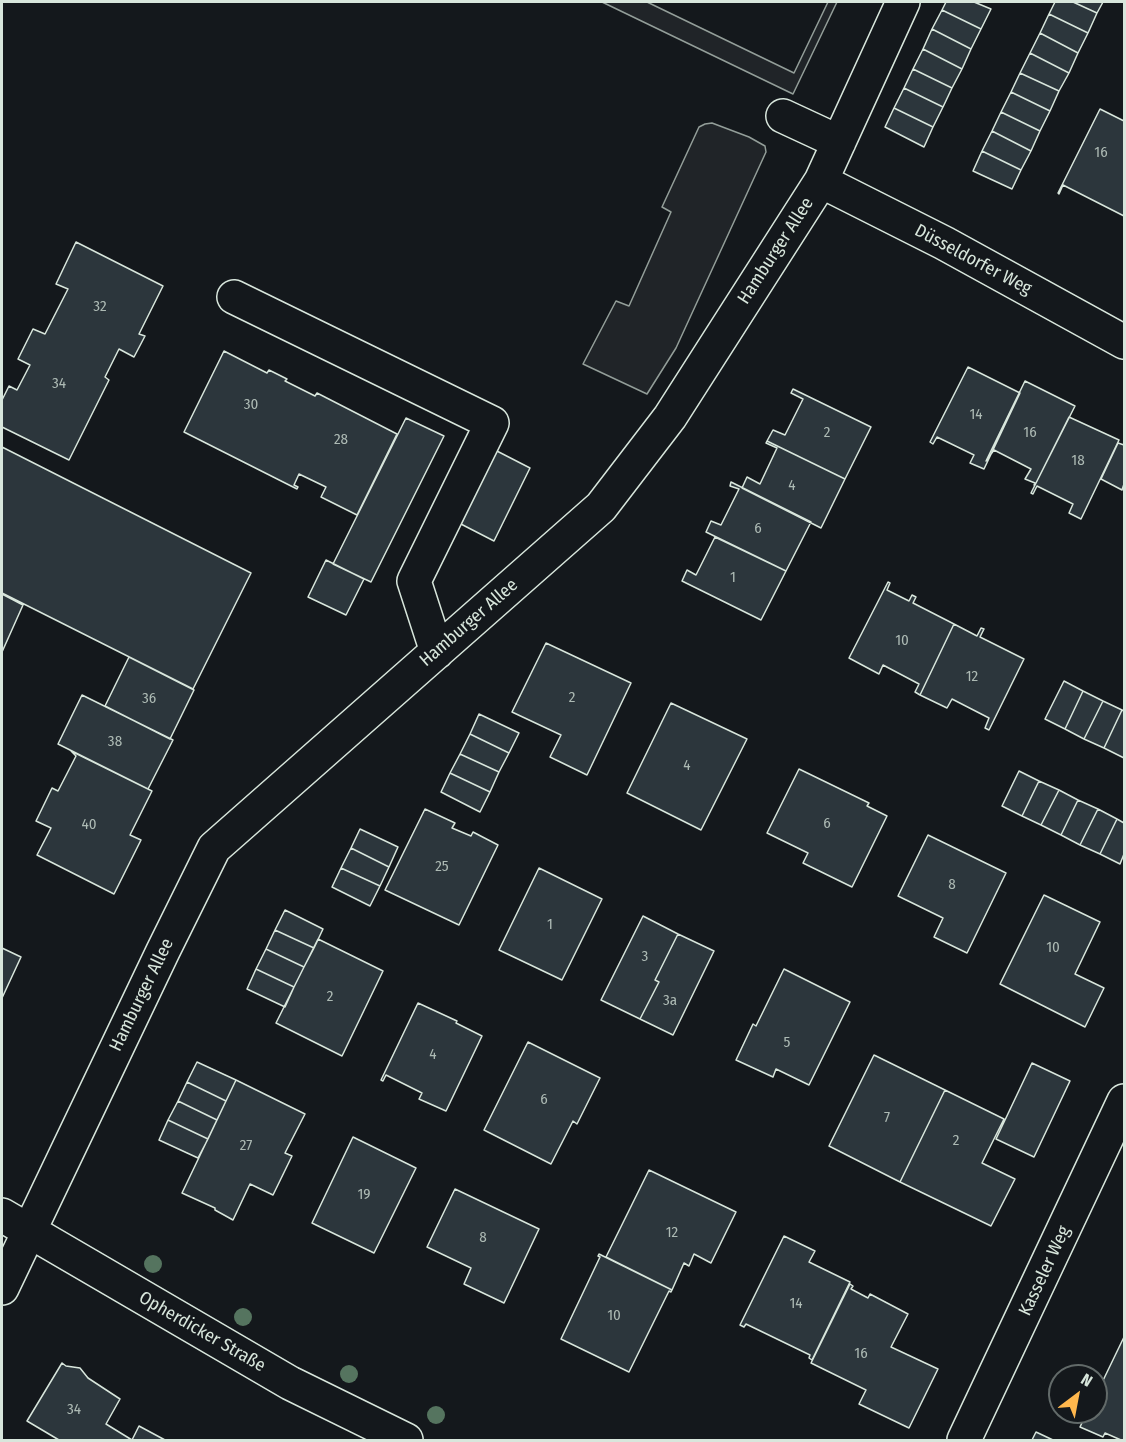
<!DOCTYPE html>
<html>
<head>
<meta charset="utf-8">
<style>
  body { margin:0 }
  #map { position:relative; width:1126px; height:1442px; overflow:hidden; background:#14181c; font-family:"Fira Sans Condensed",sans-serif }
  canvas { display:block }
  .frame { position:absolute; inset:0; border:3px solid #d8e6dc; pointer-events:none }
  .north { position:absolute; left:1048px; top:1364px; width:60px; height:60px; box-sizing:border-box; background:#14181c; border:2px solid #626a69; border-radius:50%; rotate:32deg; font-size:16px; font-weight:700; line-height:24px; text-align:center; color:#d8e6dc }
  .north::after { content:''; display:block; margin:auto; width:21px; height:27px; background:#ffb74d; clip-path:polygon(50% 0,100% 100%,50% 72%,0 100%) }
</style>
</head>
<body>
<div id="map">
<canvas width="1126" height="1442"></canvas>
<div class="frame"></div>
<div class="north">N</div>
</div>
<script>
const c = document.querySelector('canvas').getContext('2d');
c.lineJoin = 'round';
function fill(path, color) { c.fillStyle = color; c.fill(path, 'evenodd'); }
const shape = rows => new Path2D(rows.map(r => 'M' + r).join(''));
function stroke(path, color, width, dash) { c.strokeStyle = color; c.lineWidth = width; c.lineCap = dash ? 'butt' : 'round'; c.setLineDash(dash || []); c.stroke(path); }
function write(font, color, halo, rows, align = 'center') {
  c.font = font + ' "Fira Sans Condensed",sans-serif'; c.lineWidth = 4.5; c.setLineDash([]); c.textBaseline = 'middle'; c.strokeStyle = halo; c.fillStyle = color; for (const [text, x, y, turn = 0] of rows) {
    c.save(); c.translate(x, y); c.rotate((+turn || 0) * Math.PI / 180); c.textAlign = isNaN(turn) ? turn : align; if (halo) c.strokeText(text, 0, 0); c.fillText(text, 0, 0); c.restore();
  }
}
const green = shape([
  [602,2,647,2,794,73,828,2,837,2,793,94,602,2],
  [712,123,749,137,765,146,766,152,676,348,647,394,583,364,616,301,629,306,671,212,662,207,699,127,705,124,712,123]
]);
const building = shape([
  [946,2,974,2,991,9,981,29,942,10,946,2],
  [1055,2,1073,2,1097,13,1088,33,1049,14,1055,2],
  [1073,2,1103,2,1097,13,1073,2],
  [942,10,981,29,971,49,932,29,942,10],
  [1049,14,1088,33,1078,53,1040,33,1049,14],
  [932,29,971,49,962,69,923,49,932,29],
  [1040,33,1078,53,1069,73,1030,53,1040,33],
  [923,49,962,69,952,88,913,69,923,49],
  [1030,53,1069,73,1059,91,1020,73,1030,53],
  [913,69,952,88,943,107,904,88,913,69],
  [1020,73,1059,91,1050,111,1011,92,1020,73],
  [904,88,943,107,933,127,894,108,904,88],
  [1011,92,1050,111,1040,131,1001,112,1011,92],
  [894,108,933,127,924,147,885,127,894,108],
  [1100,109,1124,121,1124,216,1063,185,1059,194,1058,193,1100,109],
  [1001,112,1040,131,1031,151,992,131,1001,112],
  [992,131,1031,151,1021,170,982,151,992,131],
  [982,151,1021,170,1012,189,973,171,982,151],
  [76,242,163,286,139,334,145,336,134,357,119,349,105,377,109,380,69,460,2,427,2,400,9,386,17,390,30,365,18,359,33,329,45,334,68,289,56,284,76,242],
  [224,351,267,373,269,370,287,379,285,381,315,396,317,393,397,434,357,515,321,497,326,487,299,474,294,485,298,487,297,489,184,432,224,351],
  [968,367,1020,393,984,469,970,463,974,455,937,437,933,444,930,442,968,367],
  [1025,381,1075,406,1035,485,1034,485,1035,483,1025,479,1031,469,994,450,986,461,1025,381],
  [793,389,871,427,845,479,767,441,773,430,785,435,803,399,791,393,793,389],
  [1069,417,1119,440,1081,519,1069,513,1073,504,1037,486,1033,494,1031,493,1069,417],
  [406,418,444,436,371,582,333,564,406,418],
  [767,441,845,479,821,528,742,488,747,477,760,484,777,448,766,443,767,441],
  [1118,443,1124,445,1124,484,1122,490,1101,479,1118,443],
  [2,447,251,573,193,689,2,593,2,447],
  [493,449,530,468,494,541,457,522,493,449],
  [731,482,811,522,786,571,706,532,711,521,721,525,739,489,730,486,731,482],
  [715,537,786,571,761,620,682,581,687,570,696,575,715,537],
  [326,560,364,579,346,615,308,597,326,560],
  [888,582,890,583,887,590,909,601,912,595,916,597,913,603,954,624,920,695,915,692,919,684,883,665,879,674,849,658,888,582],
  [2,594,23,605,2,652,2,594],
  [954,624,977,636,981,628,984,629,980,637,1024,659,989,730,985,728,989,718,952,699,947,708,920,695,954,624],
  [546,643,631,683,587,775,550,757,561,735,512,712,546,643],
  [129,657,194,690,170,739,105,706,129,657],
  [1064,681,1083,691,1065,729,1045,719,1064,681],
  [1083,691,1103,701,1084,739,1065,729,1083,691],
  [82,695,173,740,148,789,58,744,82,695],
  [1103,701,1122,710,1104,748,1084,739,1103,701],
  [671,703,747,739,701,830,627,793,671,703],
  [1122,710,1124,711,1124,758,1104,748,1122,710],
  [479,714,519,733,509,753,470,734,479,714],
  [470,734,509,753,499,772,460,754,470,734],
  [71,751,152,791,130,835,141,840,114,894,37,855,51,828,36,821,52,788,58,791,76,756,71,751],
  [460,754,499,772,490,792,450,773,460,754],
  [799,769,869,803,867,806,887,816,852,887,803,863,808,853,767,833,799,769],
  [1019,771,1039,781,1022,816,1002,806,1019,771],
  [450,773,490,792,480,812,441,792,450,773],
  [1039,781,1059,790,1041,825,1022,816,1039,781],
  [1059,790,1078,800,1061,835,1041,825,1059,790],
  [1078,800,1098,809,1080,845,1061,835,1078,800],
  [425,809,455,823,452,828,471,836,473,832,498,845,459,925,385,890,425,809],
  [1098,809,1117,819,1100,854,1080,845,1098,809],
  [1117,819,1124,823,1124,854,1120,864,1100,854,1117,819],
  [360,829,398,847,389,867,351,848,360,829],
  [928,835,1006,873,967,953,934,937,943,918,898,896,928,835],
  [351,848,389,867,380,886,341,868,351,848],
  [341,868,380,886,370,906,332,887,341,868],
  [539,868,602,899,562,980,499,950,539,868],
  [1044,895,1100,922,1075,974,1104,988,1085,1027,1000,984,1044,895],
  [285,910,323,929,314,948,275,930,285,910],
  [643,916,678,934,655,980,659,982,640,1019,601,1000,643,916],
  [275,930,314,948,304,967,266,949,275,930],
  [678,934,714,951,673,1035,640,1019,659,982,655,980,678,934],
  [318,939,383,971,342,1056,276,1023,318,939],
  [2,948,21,957,2,998,2,948],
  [266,949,304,967,294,987,256,969,266,949],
  [256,969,294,987,285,1007,247,989,256,969],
  [784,969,850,1002,809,1085,776,1069,773,1077,736,1060,753,1024,756,1026,784,969],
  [418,1003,457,1021,456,1023,482,1036,446,1111,419,1099,422,1093,386,1075,383,1081,381,1080,418,1003],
  [528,1042,600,1078,577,1124,573,1121,551,1164,484,1130,528,1042],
  [874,1055,945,1090,900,1182,829,1146,874,1055],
  [197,1062,236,1080,226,1101,187,1082,197,1062],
  [1032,1063,1070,1081,1034,1157,996,1139,1032,1063],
  [236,1080,305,1114,285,1153,292,1156,273,1195,250,1184,233,1220,215,1210,215,1208,182,1193,236,1080],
  [187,1082,226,1101,217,1120,178,1101,187,1082],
  [945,1090,1004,1119,982,1163,1015,1179,991,1226,900,1182,945,1090],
  [178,1101,217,1120,208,1139,168,1120,178,1101],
  [168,1120,208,1139,198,1158,159,1140,168,1120],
  [353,1137,416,1168,374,1253,312,1223,353,1137],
  [649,1170,736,1212,711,1263,694,1254,689,1266,684,1263,672,1290,606,1257,649,1170],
  [455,1189,539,1229,504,1303,464,1284,471,1268,427,1247,455,1189],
  [784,1236,815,1251,809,1262,850,1282,812,1360,809,1358,810,1355,746,1324,744,1327,740,1325,784,1236],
  [599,1254,672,1290,671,1292,669,1291,629,1372,561,1339,600,1257,598,1256,599,1254],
  [850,1284,853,1286,851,1289,868,1298,870,1294,908,1314,891,1347,938,1369,909,1428,859,1404,866,1390,811,1363,850,1284],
  [1124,1337,1124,1440,1121,1440,1105,1433,1103,1437,1080,1427,1087,1412,1096,1412,1096,1395,1124,1337],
  [62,1363,66,1366,80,1368,88,1378,120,1399,106,1424,132,1440,59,1440,27,1421,62,1363],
  [139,1426,165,1440,132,1440,139,1426],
  [1036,1432,1053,1440,1032,1440,1036,1432]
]);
const minor = shape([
  [783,116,839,142],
  [821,181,944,243,1124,342],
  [234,297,492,423,414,581,437,652],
  [2,1215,290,1383,406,1440],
  [2,1288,163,951,214,848,601,507,670,417,821,181,903,2],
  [964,1440,1124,1101]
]);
const trees = [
  [153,1264],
  [243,1317],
  [349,1374],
  [436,1415]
];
const numberNames = [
  ["16",1101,153],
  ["32",100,307],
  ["34",59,384],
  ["30",251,405],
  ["14",976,415],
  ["2",827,433],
  ["16",1030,433],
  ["28",341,440],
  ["18",1078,461],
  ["4",792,486],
  ["6",758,529],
  ["1",733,578],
  ["10",902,641],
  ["12",972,677],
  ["2",572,698],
  ["36",149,699],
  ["38",115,742],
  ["4",687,766],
  ["6",827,824],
  ["40",89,825],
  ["25",442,867],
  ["8",952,885],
  ["1",550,925],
  ["10",1053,948],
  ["3",645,957],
  ["2",330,997],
  ["3a",670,1001],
  ["5",787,1043],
  ["4",433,1055],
  ["6",544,1100],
  ["7",887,1118],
  ["2",956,1141],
  ["27",246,1146],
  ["19",364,1195],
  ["12",672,1233],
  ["8",483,1238],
  ["14",796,1304],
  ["10",614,1316],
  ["16",861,1354],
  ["34",74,1410]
];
const streetNames = [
  ["Hamburger Allee",776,251,-57],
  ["Düsseldorfer Weg",973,260,28],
  ["Hamburger Allee",469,623,-41],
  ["Hamburger Allee",142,995,-64],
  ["Kasseler Weg",1045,1271,-65],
  ["Opherdicker Straße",202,1332,30]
];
fill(green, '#202428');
stroke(green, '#939e99', 1.5);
fill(building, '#2c363c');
stroke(building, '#d8e6dc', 1.5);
stroke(minor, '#d8e6dc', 36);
stroke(minor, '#14181c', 33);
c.fillStyle = '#55745f';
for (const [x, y] of trees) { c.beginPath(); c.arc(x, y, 9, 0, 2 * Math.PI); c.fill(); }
write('15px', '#adbab4', null, numberNames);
write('18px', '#d8e6dc', '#14181c', streetNames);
</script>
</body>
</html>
